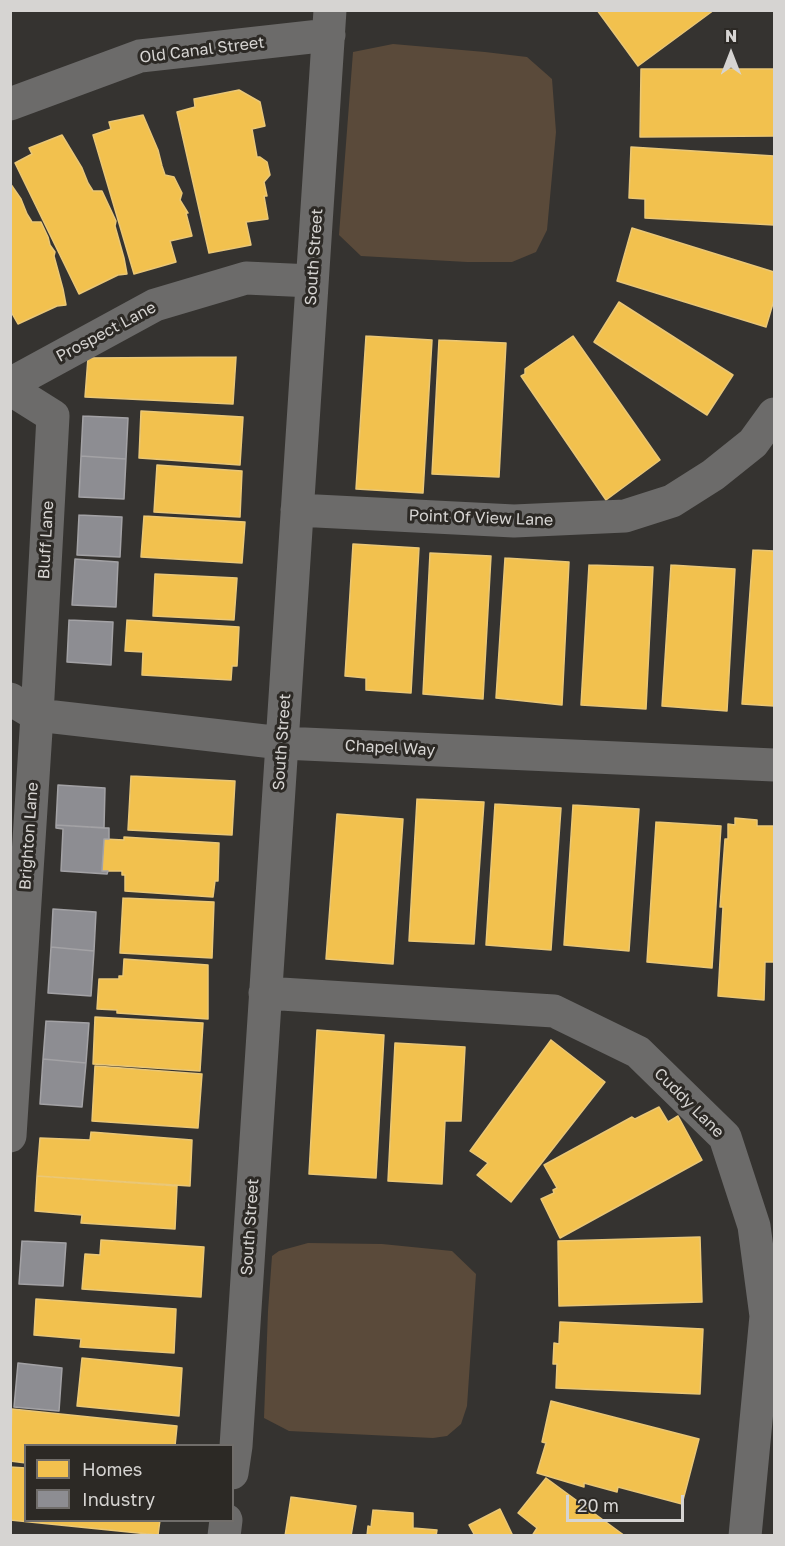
<!DOCTYPE html>
<html>
<head>
<meta charset="utf-8">
<style>
  body { margin:0 }
  #map { position:relative; width:785px; height:1546px; overflow:hidden; background:#353330; font-family:"Golos Text",sans-serif }
  canvas { display:block }
  .frame { position:absolute; inset:0; border:12px solid #d6d4d2; pointer-events:none }
  .legend { position:absolute; left:24px; top:1444px; width:210px; height:78px; box-sizing:border-box; background:#2c2925; border:2px solid #706d6a; margin:0; padding:8px 10px; list-style:none; font-size:18px; color:#d6d4d2 }
  .legend li { display:flex; align-items:center; gap:12px; height:30px }
  .legend b { width:30px; border:2px solid #706d6a }
  .north { position:absolute; left:701px; top:24px; width:60px; height:60px; -webkit-text-stroke:4px #2c2925; paint-order:stroke; rotate:0deg; font-size:16px; font-weight:700; line-height:24px; text-align:center; color:#d6d4d2 }
  .north::after { content:''; display:block; margin:auto; width:21px; height:27px; background:#d6d4d2; clip-path:polygon(50% 0,100% 100%,50% 72%,0 100%) }
  .scale { position:absolute; left:566px; top:1495px; width:118px; height:27px; box-sizing:border-box; border:3px solid #d6d4d2; border-top:0; padding-left:8px; font-size:18px; line-height:21px; white-space:nowrap; color:#d6d4d2; -webkit-text-stroke:4px #2c2925; paint-order:stroke }
</style>
</head>
<body>
<div id="map">
<canvas width="785" height="1546"></canvas>
<div class="frame"></div>
<ul class="legend">
<li><b style="height:16px;background:#f2c14e"></b>Homes</li>
<li><b style="height:16px;background:#8d8d92"></b>Industry</li>
</ul>
<div class="north">N</div>
<div class="scale">20 m</div>
</div>
<script>
const c = document.querySelector('canvas').getContext('2d');
c.lineJoin = 'round';
function fill(path, color) { c.fillStyle = color; c.fill(path, 'evenodd'); }
const shape = rows => new Path2D(rows.map(r => 'M' + r).join(''));
function stroke(path, color, width, dash) { c.strokeStyle = color; c.lineWidth = width; c.lineCap = dash ? 'butt' : 'round'; c.setLineDash(dash || []); c.stroke(path); }
function write(font, color, halo, rows, align = 'center') {
  c.font = font + ' "Golos Text",sans-serif'; c.lineWidth = 6; c.setLineDash([]); c.textBaseline = 'middle'; c.strokeStyle = halo; c.fillStyle = color; for (const [text, x, y, turn = 0] of rows) {
    c.save(); c.translate(x, y); c.rotate((+turn || 0) * Math.PI / 180); c.textAlign = isNaN(turn) ? turn : align; if (halo) c.strokeText(text, 0, 0); c.fillText(text, 0, 0); c.restore();
  }
}
const green = shape([
  [393,44,485,52,527,57,552,79,556,132,547,230,536,252,512,262,467,262,361,256,339,235,353,52],
  [308,1243,382,1244,452,1251,476,1274,467,1406,461,1424,447,1436,433,1438,289,1431,264,1418,268,1311,272,1256,279,1251]
]);
const homes = shape([
  [597,10,714,10,638,66,597,10],
  [641,69,774,69,774,136,640,137,641,69],
  [239,90,260,102,265,126,252,129,257,157,260,157,267,162,270,175,264,182,267,196,264,196,268,219,246,222,251,245,209,253,177,112,195,107,194,99,239,90],
  [143,115,158,150,162,166,165,175,174,177,182,193,180,200,188,213,186,213,192,236,170,241,176,262,134,274,93,135,111,129,109,122,143,115],
  [62,135,82,168,88,183,93,191,102,191,116,221,115,226,124,258,127,274,118,275,79,294,15,163,32,154,29,148,62,135],
  [631,147,774,156,774,225,645,218,645,199,629,198,631,147],
  [10,183,21,199,27,214,32,222,41,222,48,237,50,245,55,252,54,256,63,289,66,305,57,306,18,324,10,310,10,183],
  [632,228,774,272,774,300,766,327,617,281,632,228],
  [619,302,733,375,707,415,594,342,619,302],
  [366,336,432,340,423,493,356,489,366,336],
  [573,336,660,460,606,500,521,376,525,374,525,369,573,336],
  [439,340,506,343,499,477,432,474,439,340],
  [236,357,233,404,85,397,88,358,236,357],
  [141,411,243,417,240,465,139,458,141,411],
  [157,465,242,471,240,517,154,512,157,465],
  [144,516,245,522,242,563,141,557,144,516],
  [353,544,419,548,411,693,366,690,366,678,345,676,353,544],
  [753,550,774,551,774,706,742,704,753,550],
  [430,553,491,556,483,699,423,694,430,553],
  [505,558,569,562,562,705,496,698,505,558],
  [589,565,653,567,646,709,581,705,589,565],
  [671,565,735,569,727,711,662,706,671,565],
  [155,574,237,578,234,620,153,616,155,574],
  [127,620,239,627,237,666,232,666,231,680,142,675,143,652,125,651,127,620],
  [131,776,235,781,232,835,128,830,131,776],
  [417,799,484,802,474,944,409,941,417,799],
  [495,804,561,808,551,950,486,945,495,804],
  [573,805,639,809,629,951,564,945,573,805],
  [337,814,403,819,393,964,326,959,337,814],
  [735,818,757,820,757,826,774,826,774,962,765,962,764,1000,718,996,723,907,720,907,725,839,728,839,728,824,735,825,735,818],
  [656,822,721,826,712,968,647,962,656,822],
  [124,837,219,843,218,881,215,881,213,897,125,891,125,875,122,875,122,871,102,871,104,839,124,840,124,837],
  [123,898,214,902,212,958,120,953,123,898],
  [124,959,208,965,208,1019,117,1013,117,1010,97,1009,99,979,119,979,119,976,123,976,124,959],
  [95,1017,203,1023,200,1071,93,1064,95,1017],
  [317,1030,384,1035,376,1178,309,1174,317,1030],
  [551,1040,605,1082,511,1202,477,1175,488,1163,470,1151,551,1040],
  [395,1043,465,1047,461,1121,445,1121,442,1184,388,1181,395,1043],
  [95,1066,202,1074,198,1128,92,1121,95,1066],
  [659,1107,668,1122,678,1116,702,1160,560,1238,541,1199,554,1193,553,1190,557,1188,544,1165,632,1117,635,1119,659,1107],
  [91,1132,192,1140,190,1186,37,1176,40,1138,90,1140,91,1132],
  [37,1176,177,1186,175,1229,81,1223,82,1215,35,1211,37,1176],
  [700,1237,702,1302,559,1306,558,1241,700,1237],
  [101,1240,204,1247,201,1297,82,1289,85,1254,100,1255,101,1240],
  [36,1299,176,1309,174,1353,80,1347,81,1339,34,1335,36,1299],
  [560,1322,703,1329,700,1394,556,1388,557,1364,553,1364,554,1343,559,1344,560,1322],
  [82,1358,182,1368,179,1416,77,1406,82,1358],
  [551,1401,699,1439,682,1504,618,1487,617,1492,584,1483,584,1487,537,1473,546,1443,542,1442,551,1401],
  [12,1409,177,1426,175,1446,26,1446,26,1463,10,1461,12,1409],
  [10,1467,26,1468,26,1520,160,1520,158,1535,10,1520,10,1467],
  [546,1478,625,1536,532,1536,537,1528,518,1513,546,1478],
  [291,1497,356,1506,351,1536,285,1536,291,1497],
  [500,1509,513,1536,475,1536,469,1525,500,1509],
  [373,1510,413,1513,413,1528,437,1530,436,1536,367,1536,368,1526,371,1527,373,1510]
]);
const industry = shape([
  [83,416,128,418,126,459,81,456,83,416],
  [81,456,126,459,124,499,79,497,81,456],
  [79,515,122,517,120,557,77,555,79,515],
  [75,559,118,562,116,607,72,605,75,559],
  [69,620,113,622,111,665,67,662,69,620],
  [58,785,105,788,104,828,56,825,58,785],
  [56,825,109,828,109,839,104,839,102,871,108,871,107,874,61,871,63,829,56,828,56,825],
  [53,909,96,912,94,951,51,947,53,909],
  [51,947,94,951,91,996,48,993,51,947],
  [46,1021,89,1023,86,1063,43,1059,46,1021],
  [43,1059,86,1063,82,1107,40,1104,43,1059],
  [22,1241,66,1243,63,1286,19,1284,22,1241],
  [18,1363,62,1368,59,1411,14,1407,18,1363]
]);
const minor = shape([
  [10,104,140,56,329,35],
  [10,384,155,305,246,278,312,281],
  [10,389,53,416,37,715,10,1136],
  [297,510,514,521,625,516,672,501,713,475,753,443,774,414],
  [10,699,37,715,282,743,774,765],
  [265,993,554,1011,638,1052,725,1137,754,1226,766,1316,745,1536],
  [232,1473,236,1446,330,10],
  [224,1536,226,1520]
]);
const streetNames = [
  ["Old Canal Street",202,50,-7],
  ["South Street",314,257,-86],
  ["Prospect Lane",106,332,-28],
  ["Point Of View Lane",481,518,2],
  ["Bluff Lane",46,540,-87],
  ["South Street",282,742,-86],
  ["Chapel Way",390,748,3],
  ["Brighton Lane",29,836,-86],
  ["Cuddy Lane",689,1103,45],
  ["South Street",250,1227,-86]
];
fill(green, '#5a4a3a');
fill(homes, '#f2c14e');
stroke(homes, '#eac776', 1.5);
fill(industry, '#8d8d92');
stroke(industry, '#a3a2a5', 1.5);
stroke(minor, '#6c6b6a', 33);
write('16px', '#d6d4d2', '#2c2925', streetNames);
</script>
</body>
</html>
